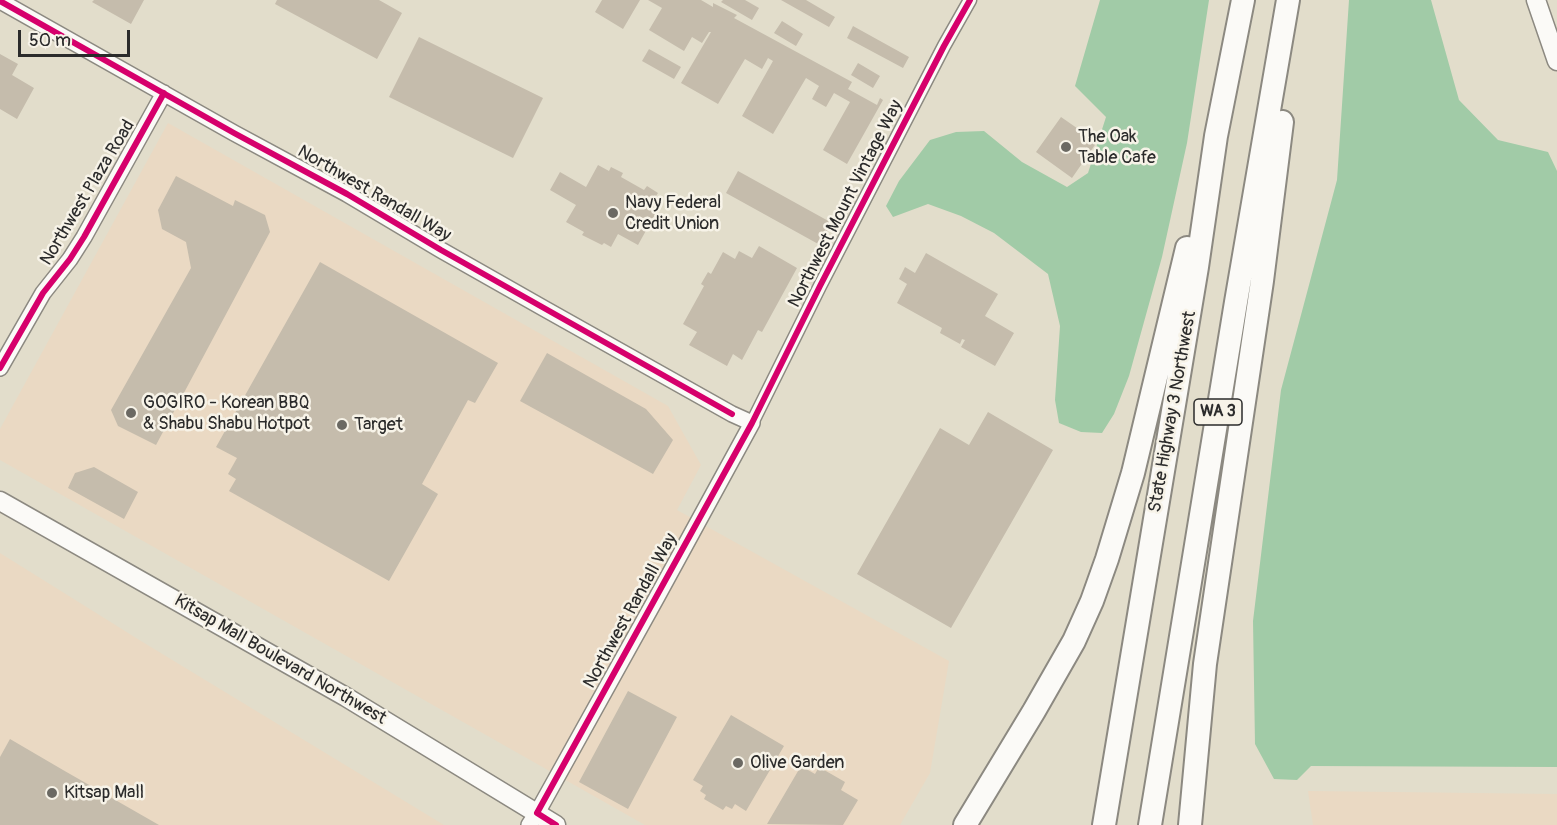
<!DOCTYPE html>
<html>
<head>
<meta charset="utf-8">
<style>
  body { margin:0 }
  #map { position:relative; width:1557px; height:825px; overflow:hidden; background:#e2ddcb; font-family:Pangolin,sans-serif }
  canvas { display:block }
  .scale { position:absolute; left:18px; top:30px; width:112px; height:27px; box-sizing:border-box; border:3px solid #2b2b2b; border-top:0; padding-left:8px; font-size:18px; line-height:21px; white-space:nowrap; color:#2b2b2b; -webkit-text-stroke:4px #f7f3e8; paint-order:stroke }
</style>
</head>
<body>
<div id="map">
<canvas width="1557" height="825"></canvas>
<div class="scale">50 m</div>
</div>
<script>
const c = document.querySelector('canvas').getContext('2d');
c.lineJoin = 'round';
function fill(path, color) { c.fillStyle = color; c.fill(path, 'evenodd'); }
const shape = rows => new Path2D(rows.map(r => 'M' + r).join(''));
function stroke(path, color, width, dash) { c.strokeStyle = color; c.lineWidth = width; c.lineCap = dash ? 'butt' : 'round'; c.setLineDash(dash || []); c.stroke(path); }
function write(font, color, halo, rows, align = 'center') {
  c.font = font + ' Pangolin,sans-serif'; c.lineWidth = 5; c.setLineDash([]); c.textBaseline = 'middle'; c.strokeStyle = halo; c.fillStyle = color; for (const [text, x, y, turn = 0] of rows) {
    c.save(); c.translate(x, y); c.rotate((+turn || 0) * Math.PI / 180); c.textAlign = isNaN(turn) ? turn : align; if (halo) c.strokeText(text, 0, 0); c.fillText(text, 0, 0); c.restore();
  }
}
const built = shape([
  [168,123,668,406,701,465,677,510,949,661,930,773,900,825,645,825,0,460,0,429],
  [0,553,141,641,444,825,0,825],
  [1308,791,1557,794,1557,825,1313,825]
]);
const forest = shape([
  [1100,0,1209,0,1187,143,1162,257,1129,376,1114,414,1102,433,1081,432,1059,423,1055,400,1060,326,1048,274,994,233,961,216,928,204,893,217,886,206,899,181,930,140,956,132,984,131,1022,162,1067,187,1088,173,1106,117,1075,86],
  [1349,0,1431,0,1459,100,1498,140,1548,152,1557,171,1557,767,1311,766,1297,780,1274,779,1255,744,1253,621,1281,390,1337,180]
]);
const building = shape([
  [94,0,144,0,131,24,92,2],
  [277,0,379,0,402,13,377,59,275,4],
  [602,0,640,0,623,29,595,12],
  [648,0,701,0,713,7,713,3,737,15,734,18,852,82,848,89,877,105,880,98,883,100,847,164,823,150,850,102,834,93,826,107,812,99,819,86,806,78,773,134,742,116,773,61,768,58,762,69,745,59,718,104,681,83,711,32,709,32,702,43,692,37,684,51,649,30,662,8],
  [723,0,745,0,759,8,752,20,721,2],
  [781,0,806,0,835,17,829,27],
  [782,21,803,34,796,46,774,33],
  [853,26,909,57,903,68,847,38],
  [419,37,543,98,513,158,389,97],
  [649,49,681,67,674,79,642,61],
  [0,54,18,64,12,75,34,88,17,119,0,109],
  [858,63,880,76,873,88,851,75],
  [1061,117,1097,142,1072,178,1036,152],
  [598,165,609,171,611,167,623,173,621,177,644,190,647,186,658,193,656,196,663,200,638,245,618,234,611,247,604,243,602,245,582,235,584,232,566,222,576,205,550,190,560,172,586,187],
  [738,171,832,223,820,245,726,193],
  [176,176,233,206,235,200,265,215,270,232,156,445,118,426,111,410,191,268,186,242,162,229,158,210],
  [759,246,797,268,762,332,758,330,742,360,733,354,727,366,689,345,697,332,683,324,704,286,701,284,708,272,711,274,723,252,735,259,739,251,752,258],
  [926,253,998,294,985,316,1014,333,995,366,961,347,965,340,962,339,960,344,940,333,942,328,897,303,907,284,899,279,905,267,915,273],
  [320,262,498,363,475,403,468,400,422,484,438,494,389,581,229,491,236,479,228,474,237,458,216,447],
  [547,353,646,409,673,440,653,474,520,401],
  [988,412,1053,450,951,628,857,574,940,428,969,445],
  [94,467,138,492,124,519,68,488,75,473],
  [628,691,677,717,628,809,579,782],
  [731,715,784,746,746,811,735,804,732,809,726,806,723,810,704,799,706,795,700,791,703,786,693,780],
  [10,739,63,770,159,825,0,825,0,757],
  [801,766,815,774,819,767,845,782,841,790,858,800,843,825,767,824]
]);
const minor = shape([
  [752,423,820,286,944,46,970,0]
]);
const tertiary = shape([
  [0,1,234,133,347,194,441,250,545,309,732,414,752,423,657,597,537,813,529,825],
  [0,368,43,293,70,259,84,237,164,93]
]);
const secondary = shape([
  [1536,0,1557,61],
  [0,501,346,697,556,825]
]);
const motorway = shape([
  [965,825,1034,711,1074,641,1092,601,1107,559,1133,473,1187,248],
  [1104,825,1197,267,1216,136,1243,0],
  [1150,825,1236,302,1288,0],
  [1190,825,1205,664,1262,281,1282,122]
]);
const cycleway = shape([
  [0,1,234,133,347,194,441,250,732,414],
  [0,368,43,293,70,259,84,237,164,93],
  [556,825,537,813,752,423,820,286,944,46,970,0]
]);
const markers = [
  [1066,147,6,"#6b6963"],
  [613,213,6,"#6b6963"],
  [131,413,6,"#6b6963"],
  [342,425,6,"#6b6963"],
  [738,763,6,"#6b6963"],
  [52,793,6,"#6b6963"]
];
const shields = [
  [1218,412,48]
];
const shieldNames = [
  ["WA 3",1218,412]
];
const poiNames = [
  ["The Oak",1078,137],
  ["Table Cafe",1078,158],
  ["Navy Federal",625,203],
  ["Credit Union",625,224],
  ["GOGIRO - Korean BBQ",143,403],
  ["& Shabu Shabu Hotpot",143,424],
  ["Target",354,425],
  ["Olive Garden",750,763],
  ["Kitsap Mall",64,793]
];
const streetNames = [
  ["Northwest Plaza Road",88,193,-59],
  ["Northwest Randall Way",374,194,30],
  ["Northwest Mount Vintage Way",846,204,-63],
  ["State Highway 3 Northwest",1173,412,-80],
  ["Northwest Randall Way",631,611,-61],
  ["Kitsap Mall Boulevard Northwest",280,660,30]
];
fill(built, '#ead9c3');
fill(forest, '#a1cba7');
fill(building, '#c5bcac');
stroke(minor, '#8c8981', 15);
stroke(tertiary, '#8c8981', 18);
stroke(secondary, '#8c8981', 21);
stroke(motorway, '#8c8981', 26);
stroke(minor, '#fbfaf7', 12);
stroke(tertiary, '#fbfaf7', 15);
stroke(secondary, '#fbfaf7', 18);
stroke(motorway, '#fbfaf7', 22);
stroke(cycleway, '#d6006c', 6);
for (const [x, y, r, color] of markers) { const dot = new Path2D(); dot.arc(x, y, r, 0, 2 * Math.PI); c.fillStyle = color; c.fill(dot); stroke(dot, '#f7f3e8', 2); }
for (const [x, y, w] of shields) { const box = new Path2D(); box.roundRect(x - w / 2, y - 13, w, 26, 4.5); c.fillStyle = '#f7f3e8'; c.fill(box); stroke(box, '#2b2b2b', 1.5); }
write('bold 16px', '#2b2b2b', null, shieldNames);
write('18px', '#2b2b2b', '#f7f3e8', poiNames, 'left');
write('18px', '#2b2b2b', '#f7f3e8', streetNames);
</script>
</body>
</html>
